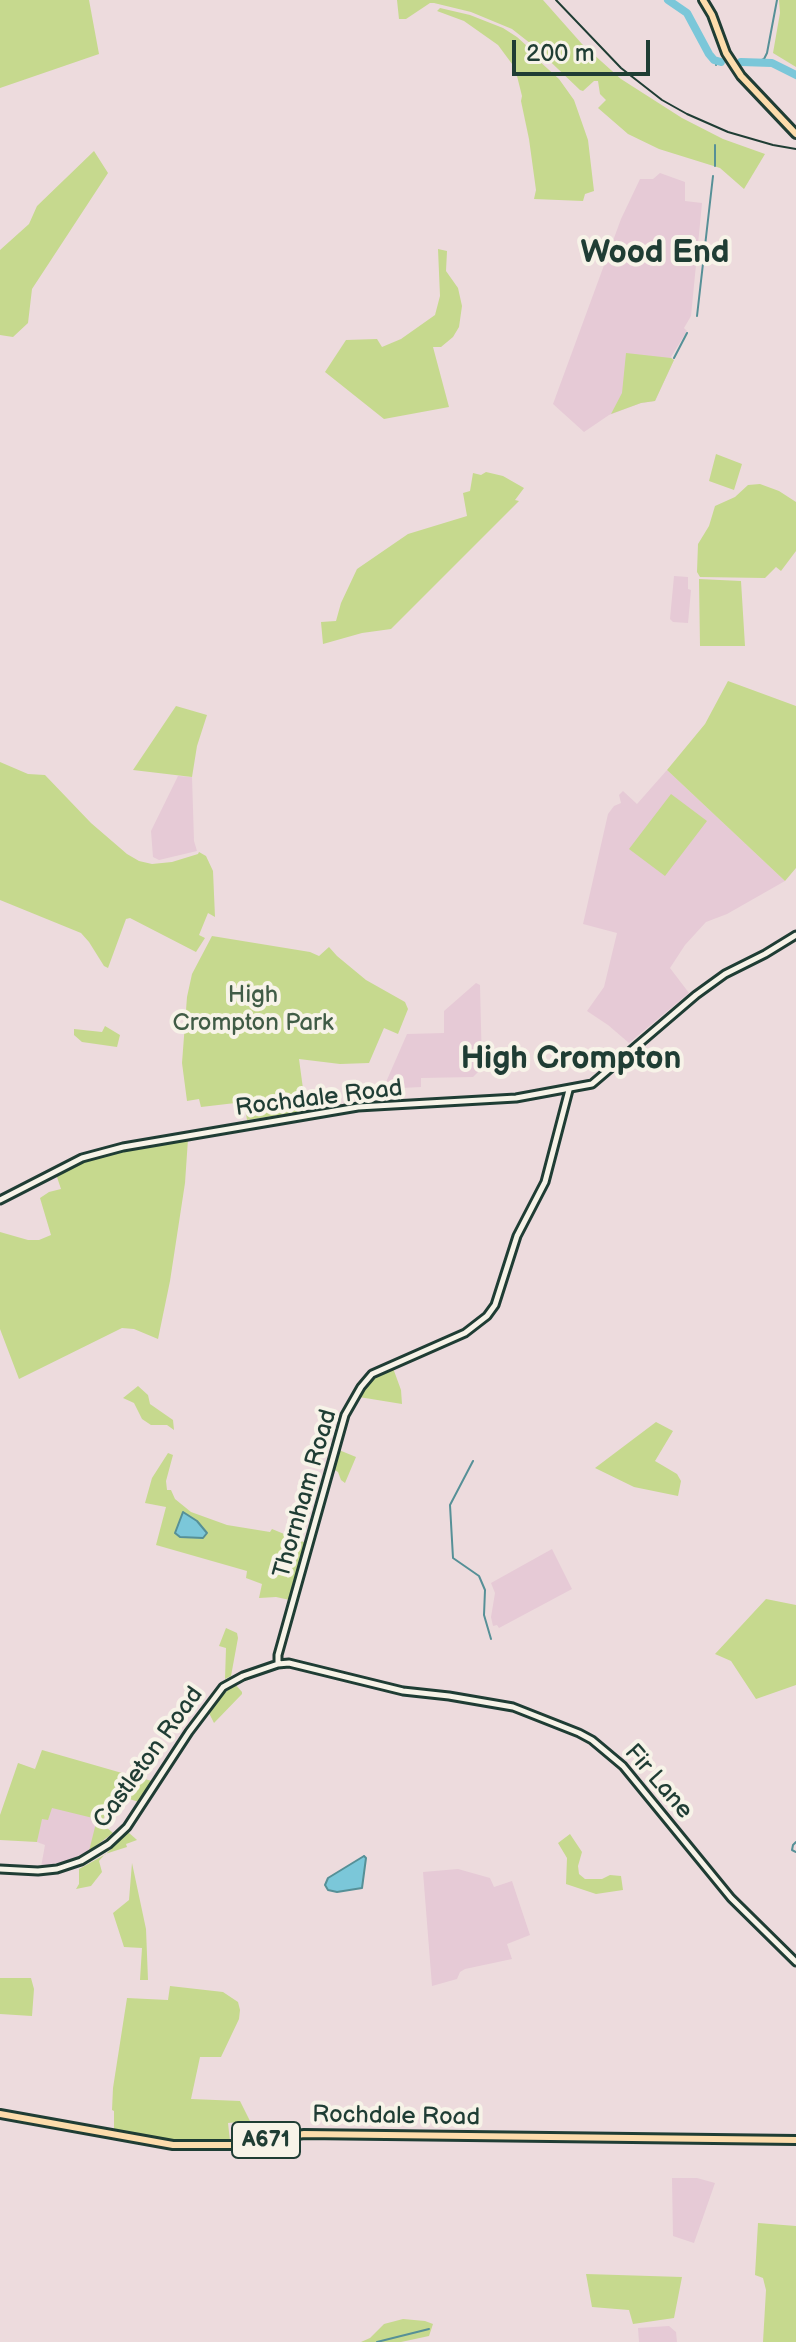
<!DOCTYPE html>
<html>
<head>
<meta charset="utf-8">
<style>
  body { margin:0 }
  #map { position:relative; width:796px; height:2342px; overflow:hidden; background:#eddbdd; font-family:"Balsamiq Sans",sans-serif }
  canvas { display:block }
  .scale { position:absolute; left:512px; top:40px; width:138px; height:36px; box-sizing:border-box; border:4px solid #1f3d34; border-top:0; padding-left:10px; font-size:24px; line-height:28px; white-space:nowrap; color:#1f3d34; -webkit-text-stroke:6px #f7f3e8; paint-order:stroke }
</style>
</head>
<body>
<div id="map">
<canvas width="796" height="2342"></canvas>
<div class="scale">200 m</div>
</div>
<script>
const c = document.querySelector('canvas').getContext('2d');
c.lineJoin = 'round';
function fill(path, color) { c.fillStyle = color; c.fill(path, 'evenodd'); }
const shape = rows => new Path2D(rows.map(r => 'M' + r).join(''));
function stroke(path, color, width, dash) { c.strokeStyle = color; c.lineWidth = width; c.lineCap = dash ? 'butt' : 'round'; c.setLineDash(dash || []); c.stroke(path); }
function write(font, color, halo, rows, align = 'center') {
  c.font = font + ' "Balsamiq Sans",sans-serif'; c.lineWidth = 8; c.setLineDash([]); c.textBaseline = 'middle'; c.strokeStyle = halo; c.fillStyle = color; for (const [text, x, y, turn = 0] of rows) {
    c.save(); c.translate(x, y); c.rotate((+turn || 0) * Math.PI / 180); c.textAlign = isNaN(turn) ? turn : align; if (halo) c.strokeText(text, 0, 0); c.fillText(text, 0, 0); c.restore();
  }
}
const built = shape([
  [660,173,685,182,685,201,702,203,691,316,684,328,687,331,671,357,674,360,655,401,641,403,609,415,584,432,553,404,621,219,640,179,653,179],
  [674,576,688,577,688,589,691,590,688,623,673,622,670,619],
  [667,770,785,881,727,914,706,922,685,945,670,968,689,993,629,1043,608,1025,587,1011,604,987,617,933,583,924,608,814,614,806,621,803,619,795,623,791,637,804],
  [178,776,192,777,194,841,197,851,159,860,153,857,151,831],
  [476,983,480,985,482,1068,473,1077,421,1078,421,1087,383,1089,407,1034,444,1033,444,1011],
  [552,1549,572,1589,499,1628,497,1625,493,1626,491,1617,495,1593,491,1583],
  [18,1763,114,1802,101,1823,113,1833,89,1851,69,1860,41,1867,45,1845,37,1842,41,1819],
  [458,1869,490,1878,494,1887,512,1881,530,1935,507,1944,512,1959,465,1969,460,1972,457,1979,432,1986,423,1872],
  [672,2178,697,2178,715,2183,694,2243,673,2236],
  [669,2326,676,2332,677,2342,639,2342,638,2328]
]);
const green = shape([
  [0,0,89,0,99,54,0,88],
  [397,0,543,0,582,44,621,79,682,118,723,139,765,154,744,189,720,168,659,149,628,134,598,108,606,100,600,94,598,81,594,81,583,91,580,90,535,47,512,29,471,12,434,3,430,3,406,19,399,19],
  [779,0,796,0,796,67,773,53,780,13],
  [440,8,470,15,503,28,517,37,538,56,537,59,559,79,574,100,588,140,594,191,585,194,583,201,534,199,536,190,529,139,521,101,522,96,515,68,498,45,464,21,437,11],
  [94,151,108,173,32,289,28,323,13,337,0,335,0,250,29,224,37,206],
  [438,249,447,251,446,271,458,288,462,306,459,327,453,337,441,347,433,347,449,407,384,419,325,372,346,340,377,339,382,347,401,339,435,315,440,296],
  [626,353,671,358,674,360,655,401,641,403,611,414,622,393],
  [716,454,742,464,734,490,709,481],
  [486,472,503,476,524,488,515,500,519,501,391,629,362,633,323,644,321,622,336,621,341,603,357,569,408,534,467,516,463,493,470,491,473,473,481,475],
  [760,484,779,491,796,502,796,551,781,571,776,567,765,578,700,577,697,572,698,544,709,526,715,506,735,497,748,485],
  [699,579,741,581,745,646,700,646],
  [728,681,796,706,796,868,785,881,667,770,705,724],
  [176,706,207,715,197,746,192,777,133,770],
  [0,762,28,774,45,775,91,823,127,854,139,861,152,864,172,862,198,854,199,852,206,856,213,871,215,917,208,913,199,935,205,938,196,952,130,918,126,919,108,968,104,966,89,942,81,933,0,900],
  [671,794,707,821,665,876,629,849],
  [212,936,310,952,319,956,329,947,337,956,366,980,405,1002,408,1009,398,1034,384,1028,369,1063,340,1064,299,1059,306,1111,247,1120,244,1102,201,1107,199,1099,187,1101,182,1063,187,997,192,974],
  [105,1026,120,1035,117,1047,82,1042,74,1035,74,1029,102,1032],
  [188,1139,185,1183,170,1281,158,1339,134,1329,122,1328,19,1379,0,1329,0,1232,28,1240,39,1240,51,1235,40,1198,49,1192,61,1189,56,1174,100,1156],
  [393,1368,401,1390,402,1404,359,1397,373,1377],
  [138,1386,148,1395,150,1404,173,1420,174,1430,167,1425,151,1425,142,1419,134,1403,123,1398],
  [656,1422,673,1431,655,1461,677,1474,681,1481,678,1496,634,1487,595,1468],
  [339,1450,356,1457,345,1483,341,1480,338,1472,333,1469],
  [168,1453,173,1455,166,1481,167,1490,171,1490,175,1499,191,1512,227,1525,270,1532,272,1529,306,1543,290,1600,276,1597,259,1598,262,1584,246,1578,247,1571,156,1545,166,1507,145,1503,152,1478],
  [766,1599,796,1605,796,1685,756,1699,731,1661,715,1654],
  [226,1628,237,1633,238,1638,231,1676,225,1679,226,1648,219,1646],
  [235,1684,242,1692,242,1694,214,1723,208,1711,216,1701],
  [42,1750,122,1773,152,1781,139,1802,116,1795,101,1823,113,1833,89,1851,97,1819,52,1808,48,1820,42,1819,37,1842,0,1840,0,1815,18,1763,35,1769],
  [128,1832,137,1840,126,1844,127,1847,105,1854,99,1861,102,1872,91,1886,76,1889,79,1884,79,1869,106,1854],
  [570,1834,582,1852,578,1866,579,1874,585,1879,602,1879,610,1875,621,1876,623,1890,596,1894,566,1884,567,1858,558,1843],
  [132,1863,146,1929,148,1980,140,1980,142,1948,124,1947,113,1913,129,1900],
  [0,1978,31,1978,34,1989,32,2016,0,2014],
  [170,1986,223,1992,238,2002,240,2010,239,2019,221,2057,200,2057,191,2099,240,2101,250,2121,228,2123,230,2141,185,2142,162,2140,114,2130,114,2111,112,2110,113,2088,127,1998,168,2000],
  [758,2223,796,2226,796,2342,763,2342,766,2290,763,2278,755,2275],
  [586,2274,682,2277,674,2318,633,2324,629,2310,592,2307],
  [403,2319,425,2321,433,2324,429,2336,401,2342,361,2342,370,2338,384,2324]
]);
const water = shape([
  [183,1512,197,1521,207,1533,203,1538,180,1537,175,1533,183,1512],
  [364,1856,366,1858,362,1888,337,1892,328,1890,325,1885,328,1878,364,1856]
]);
const stream = shape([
  [755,63,764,59,767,53,777,0],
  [716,65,717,61],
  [715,166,715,145],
  [697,316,713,176],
  [674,358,687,333],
  [473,1461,450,1505,453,1558,479,1576,485,1590,484,1615,491,1639],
  [796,1842,793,1845,792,1850,796,1852],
  [377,2342,429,2329]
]);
const river = shape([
  [668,0,687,13,709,54,714,60,721,62],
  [741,62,772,63,796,75]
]);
const tertiary = shape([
  [278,1664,278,1655,345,1415,361,1387,372,1374,465,1333,487,1316,495,1305,517,1236,545,1182,569,1090],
  [0,1869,38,1871,57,1869,81,1861,109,1844,127,1827,189,1732,223,1687,243,1676,278,1664,289,1663,403,1691,449,1696,513,1707,579,1733,592,1740,623,1766,731,1898,796,1962]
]);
const secondary = shape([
  [0,1200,82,1158,123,1147,358,1107,516,1098,592,1084,696,995,725,974,765,954,796,935]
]);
const primary = shape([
  [703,0,712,15,726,53,741,76,796,134],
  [0,2114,173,2145,232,2145,304,2134,796,2140]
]);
const tram = shape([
  [556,0,621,68,662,100,687,114,728,132,773,145,796,149]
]);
const shields = [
  [266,2140,68]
];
const shieldNames = [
  ["A671",266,2140]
];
const parkNames = [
  ["High",253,996],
  ["Crompton Park",253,1024]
];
const streetNames = [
  ["Rochdale Road",319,1099,-7],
  ["Thornham Road",306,1494,-74],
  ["Castleton Road",149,1758,-54],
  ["Fir Lane",658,1782,49],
  ["Rochdale Road",396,2117,1]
];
const districtNames = [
  ["Wood End",655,254],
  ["High Crompton",571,1060]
];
fill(built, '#e6cad6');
fill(green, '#c6d98e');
fill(water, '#7bc7d9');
stroke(water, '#569097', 2);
stroke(stream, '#569097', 2);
stroke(river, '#7bc7d9', 8);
stroke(tertiary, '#1f3d34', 11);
stroke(secondary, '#1f3d34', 11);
stroke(primary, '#1f3d34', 12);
stroke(tertiary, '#f7f3e8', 5);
stroke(secondary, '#f7f3e8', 5);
stroke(primary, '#fcdcac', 6);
stroke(tram, '#1f3d34', 2);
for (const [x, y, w] of shields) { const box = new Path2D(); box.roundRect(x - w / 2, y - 18, w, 36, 6); c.fillStyle = '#f7f3e8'; c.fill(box); stroke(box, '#1f3d34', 2); }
write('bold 22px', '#1f3d34', null, shieldNames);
write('24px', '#405c46', '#f7f3e8', parkNames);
write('24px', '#1f3d34', '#f7f3e8', streetNames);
write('bold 32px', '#1f3d34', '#f7f3e8', districtNames);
</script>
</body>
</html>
